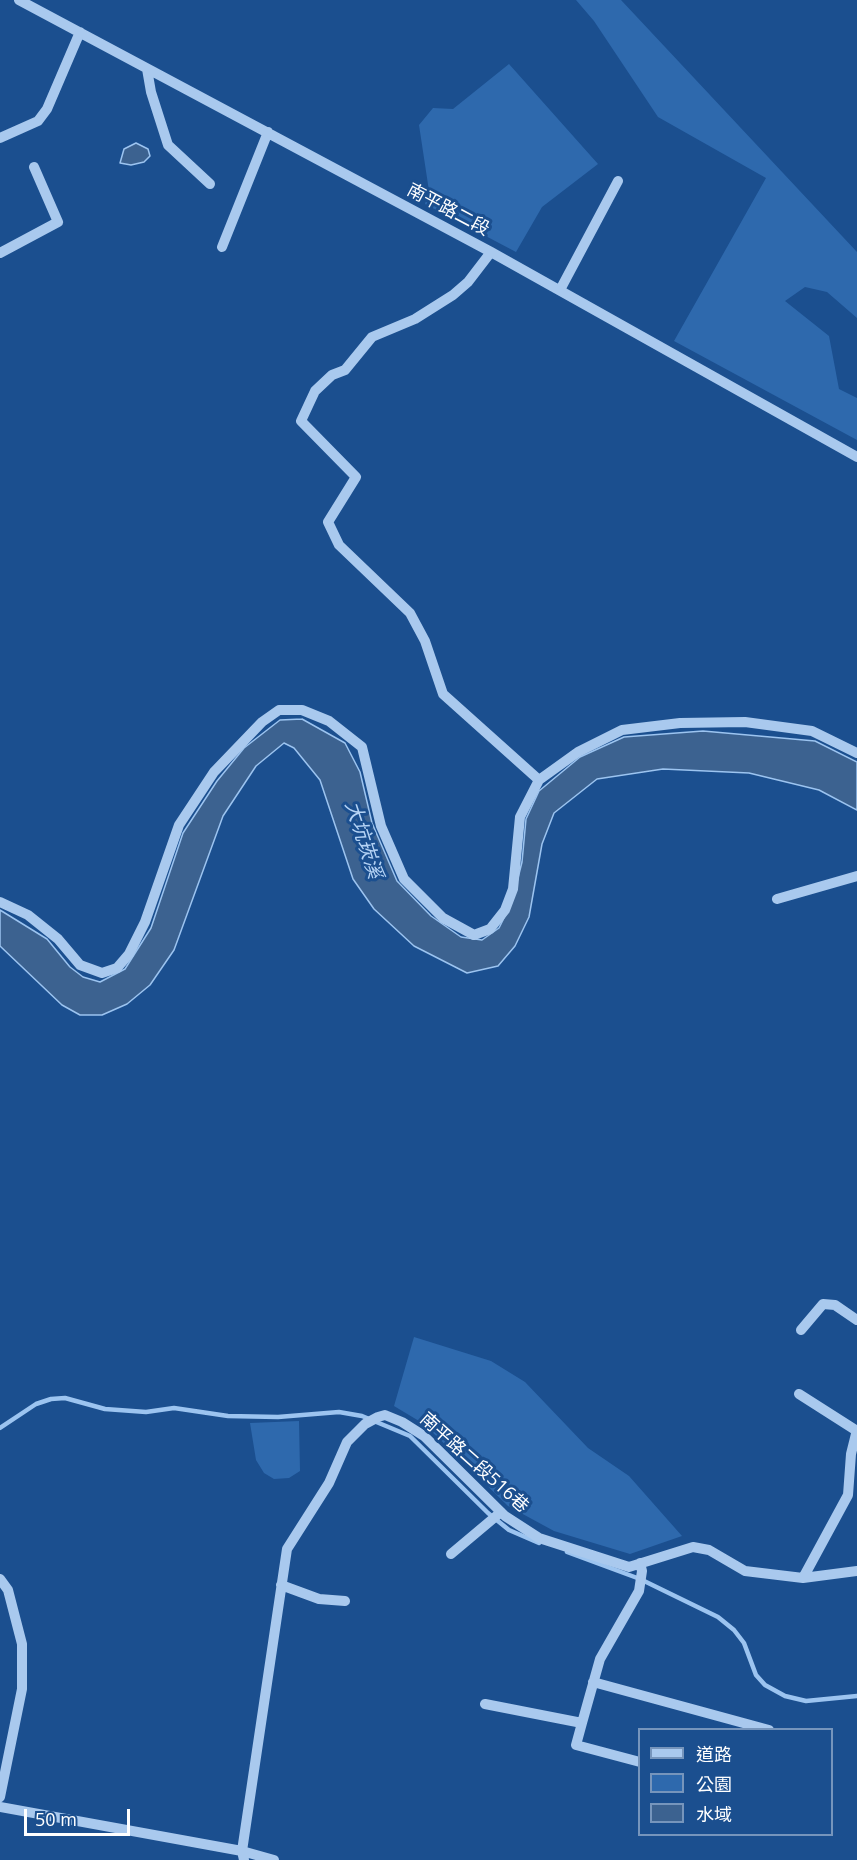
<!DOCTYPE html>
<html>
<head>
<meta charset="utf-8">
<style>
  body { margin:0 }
  #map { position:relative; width:857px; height:1860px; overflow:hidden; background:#1b4f8f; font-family:"Open Sans","Noto Sans TC",sans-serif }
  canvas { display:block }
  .legend { position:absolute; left:638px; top:1728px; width:195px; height:108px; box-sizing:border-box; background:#1b4f8f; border:2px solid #7695bc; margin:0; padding:8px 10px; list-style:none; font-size:18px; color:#fff }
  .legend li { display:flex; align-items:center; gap:12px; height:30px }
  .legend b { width:30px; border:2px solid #7695bc }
  .scale { position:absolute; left:24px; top:1809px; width:106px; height:27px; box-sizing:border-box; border:3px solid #fff; border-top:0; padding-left:8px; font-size:18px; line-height:21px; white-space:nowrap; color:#fff; -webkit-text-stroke:4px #1b4f8f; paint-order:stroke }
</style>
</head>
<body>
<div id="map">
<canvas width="857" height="1860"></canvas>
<ul class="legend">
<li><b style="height:8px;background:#a9c9ee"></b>道路</li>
<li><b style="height:16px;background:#2e69ad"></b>公園</li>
<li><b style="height:16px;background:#3c6290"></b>水域</li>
</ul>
<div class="scale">50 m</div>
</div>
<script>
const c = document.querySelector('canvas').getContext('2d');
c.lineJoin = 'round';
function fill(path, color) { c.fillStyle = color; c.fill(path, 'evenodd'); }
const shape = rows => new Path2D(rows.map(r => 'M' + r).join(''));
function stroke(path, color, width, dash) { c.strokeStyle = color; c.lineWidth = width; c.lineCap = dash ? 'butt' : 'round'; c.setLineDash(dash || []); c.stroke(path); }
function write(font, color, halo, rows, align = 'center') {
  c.font = font + ' "Open Sans","Noto Sans TC",sans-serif'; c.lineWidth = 6; c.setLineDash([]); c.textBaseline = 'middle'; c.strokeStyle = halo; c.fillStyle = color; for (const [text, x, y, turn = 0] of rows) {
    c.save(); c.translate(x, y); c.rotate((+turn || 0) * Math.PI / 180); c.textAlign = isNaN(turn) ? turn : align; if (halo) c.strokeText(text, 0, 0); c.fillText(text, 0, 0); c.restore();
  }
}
const green = shape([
  [576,0,621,0,857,252,857,318,827,292,805,287,785,301,829,336,839,389,857,398,857,440,674,341,766,178,658,117,594,21],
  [509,64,598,164,542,207,516,252,425,204,429,191,419,125,433,108,453,109],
  [414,1337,491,1361,525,1382,588,1448,629,1476,682,1536,630,1554,554,1531,508,1506,424,1424,394,1406],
  [299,1421,300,1471,289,1478,274,1479,264,1473,256,1460,250,1423]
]);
const water = shape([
  [136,143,148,149,150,156,144,162,131,165,120,163,124,149,136,143],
  [302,719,345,743,360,772,372,823,397,881,431,916,461,937,482,940,499,928,512,902,522,862,526,819,539,791,580,757,624,737,703,731,815,741,857,762,857,810,819,790,749,773,663,769,597,779,554,813,542,844,529,917,515,946,498,966,467,973,414,946,374,909,353,879,320,780,294,748,284,743,256,766,223,816,174,950,150,985,127,1004,102,1015,80,1015,62,1005,0,946,0,910,47,939,70,967,83,977,100,982,125,969,151,928,183,833,217,781,244,748,280,720,302,719]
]);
const stream = shape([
  [0,1428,36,1404,51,1399,65,1398,105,1409,146,1412,174,1408,228,1416,278,1417,339,1412,362,1416,410,1436,488,1513,509,1530,539,1543],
  [567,1552,640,1579,718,1617,734,1630,744,1643,756,1675,765,1685,785,1696,806,1701,857,1696]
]);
const minor = shape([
  [19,0,491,252,857,457],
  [147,69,151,92,168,145,210,184],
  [0,138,38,121,47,109,80,32],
  [222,247,268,132],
  [491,252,468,282,453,295,415,319,372,337,345,370,332,375,315,391,301,421,356,477,328,522,339,545,410,613,425,641,443,694,539,780],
  [0,253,58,222,34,167],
  [560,290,618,181],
  [777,899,857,876],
  [0,902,28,915,58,939,80,965,102,973,117,968,129,954,145,922,179,825,214,772,262,722,279,710,302,710,329,721,362,747,381,826,404,879,443,918,474,935,490,929,505,910,513,889,520,817,539,780,578,752,622,730,680,723,745,722,812,731,857,753],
  [801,1330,823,1304,835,1305,857,1320],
  [799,1394,857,1431],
  [451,1554,501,1512],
  [803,1578,848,1495,851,1454,857,1430],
  [0,1579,8,1590,22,1644,22,1689,0,1797],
  [281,1585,319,1599,345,1601],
  [593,1682,769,1730],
  [485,1704,582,1723,600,1659,639,1591,642,1571,640,1563],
  [582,1723,576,1745,640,1762],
  [0,1807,242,1851,274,1860],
  [244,1860,242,1851,287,1549,329,1483,347,1442,365,1424,378,1417,385,1415,402,1422,424,1436,505,1516,539,1538,629,1567,693,1547,709,1550,745,1571,803,1578,857,1571]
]);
const streetNames = [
  ["南平路二段",448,210,28],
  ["南平路二段516巷",474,1463,42]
];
const waterNames = [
  ["大坑崁溪",363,840,72]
];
fill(green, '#2e69ad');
fill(water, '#3c6290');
stroke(water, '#9cc4f0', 1.5);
stroke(stream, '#9cc4f0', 4.5);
stroke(minor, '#a9c9ee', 10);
write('18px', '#fff', '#1b4f8f', streetNames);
write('italic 20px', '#b5d3f5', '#1b4f8f', waterNames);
</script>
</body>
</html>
